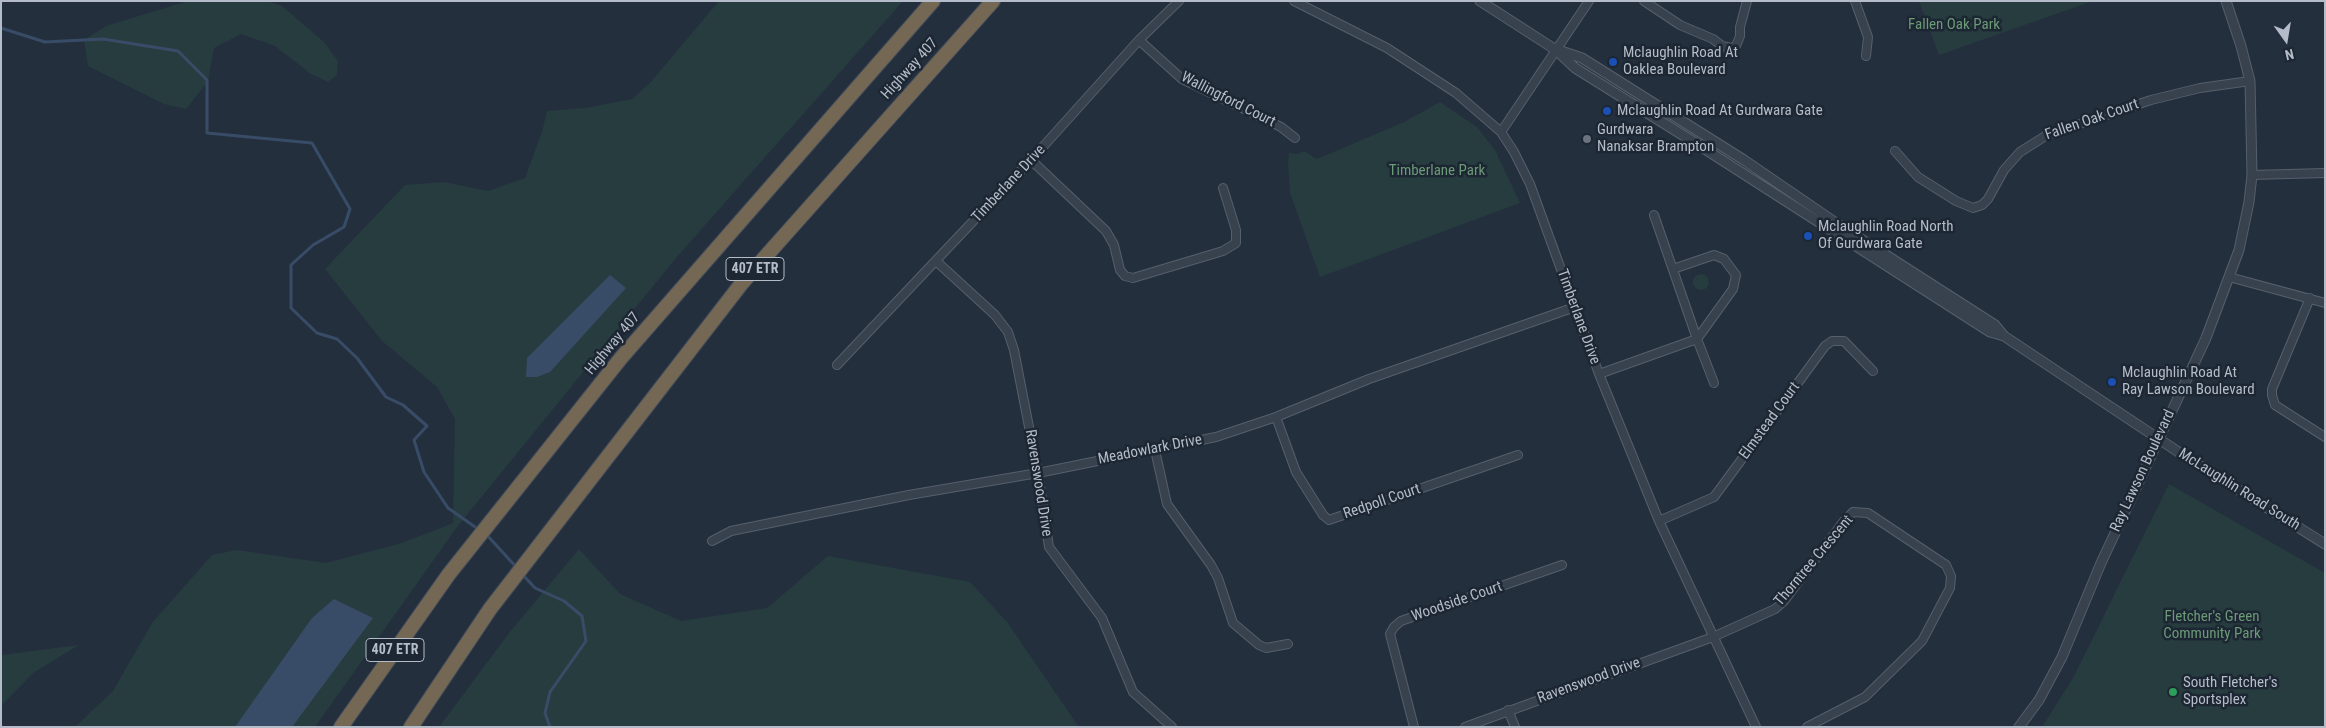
<!DOCTYPE html>
<html>
<head>
<meta charset="utf-8">
<style>
  body { margin:0 }
  #map { position:relative; width:2326px; height:728px; overflow:hidden; background:#242f3e; font-family:"Roboto Condensed",sans-serif }
  canvas { display:block }
  .frame { position:absolute; inset:0; border:2px solid #b4bcc9; pointer-events:none }
  .north { position:absolute; left:2261px; top:15px; width:50px; height:50px; -webkit-text-stroke:4px #1d2633; paint-order:stroke; rotate:167deg; font-size:14px; font-weight:700; line-height:20px; text-align:center; color:#b4bcc9 }
  .north::after { content:''; display:block; margin:auto; width:18px; height:22px; background:#b4bcc9; clip-path:polygon(50% 0,100% 100%,50% 72%,0 100%) }
</style>
</head>
<body>
<div id="map">
<canvas width="2326" height="728"></canvas>
<div class="frame"></div>
<div class="north">N</div>
</div>
<script>
const c = document.querySelector('canvas').getContext('2d');
c.lineJoin = 'round';
function fill(path, color) { c.fillStyle = color; c.fill(path, 'evenodd'); }
const shape = rows => new Path2D(rows.map(r => 'M' + r).join(''));
function stroke(path, color, width, dash) { c.strokeStyle = color; c.lineWidth = width; c.lineCap = dash ? 'butt' : 'round'; c.setLineDash(dash || []); c.stroke(path); }
function write(font, color, halo, rows, align = 'center') {
  c.font = font + ' "Roboto Condensed",sans-serif'; c.lineWidth = 5; c.setLineDash([]); c.textBaseline = 'middle'; c.strokeStyle = halo; c.fillStyle = color; for (const [text, x, y, turn = 0] of rows) {
    c.save(); c.translate(x, y); c.rotate((+turn || 0) * Math.PI / 180); c.textAlign = isNaN(turn) ? turn : align; if (halo) c.strokeText(text, 0, 0); c.fillText(text, 0, 0); c.restore();
  }
}
const green = shape([
  [188,1,267,1,282,6,324,42,338,61,337,75,328,82,311,74,275,46,241,34,214,48,208,81,186,109,164,104,88,66,84,40,106,26],
  [719,1,903,1,676,258,457,527,315,727,75,727,113,691,152,623,212,555,237,550,326,563,402,543,453,523,455,419,437,387,382,341,325,269,405,185,444,182,488,191,525,178,542,132,547,111,585,108,632,99,650,83],
  [1919,1,2093,1,1939,55],
  [1440,102,1477,127,1495,150,1520,203,1320,277,1290,193,1288,164,1289,153,1298,154,1304,151,1317,159,1404,122],
  '1693 282a8 8 0 1 1 16 0a8 8 0 1 1-16 0Z',
  [2169,484,2325,573,2325,727,2042,727,2073,678],
  [579,549,620,594,681,621,767,608,828,556,970,582,1007,622,1079,727,439,727,509,633],
  [79,645,33,673,1,706,1,655]
]);
const water = shape([
  [610,275,626,288,550,372,537,377,526,377,527,358],
  [334,599,373,618,292,727,235,727,312,618]
]);
const stream = shape([
  [1,28,45,42,103,39,178,51,207,80,207,133,312,143,350,209,344,227,313,245,291,265,291,308,317,333,337,339,357,358,386,397,403,405,427,426,414,440,424,472,448,508,478,529],
  [486,534,517,568],
  [523,575,535,588,564,601,582,616,586,641,550,692,545,713,550,727]
]);
const minor = shape([
  [1294,1,1387,48,1456,93,1501,132,1514,152,1530,184,1599,374,1659,521,1756,727],
  [1644,1,1680,25,1713,39,1722,46,1731,48,1736,46,1740,36,1740,27,1747,1],
  [1855,1,1868,37,1866,56],
  [1139,40,1182,79,1281,127,1295,138],
  [1501,132,1589,1],
  [1895,151,1918,177,1956,201,1973,208,1982,205,1988,199,2004,170,2020,152,2047,135,2151,100,2200,88,2250,81],
  [1031,160,1106,231,1114,245,1120,270,1125,276,1133,278,1223,251,1236,243,1236,230,1223,188],
  [2252,175,2325,173],
  [936,261,995,315,1008,332,1014,350,1038,473,1049,547,1102,618,1133,692,1172,727],
  [1673,269,1714,255,1724,259,1736,275,1733,289,1697,339,1714,383],
  [2229,277,2325,303],
  [2310,298,2272,389,2272,395,2275,405,2325,437],
  [837,365,1031,160,1139,40,1179,1],
  [1599,374,1697,339,1654,215],
  [1276,417,1296,472,1323,515,1329,520,1518,455],
  [1155,450,1167,504,1211,565,1218,578,1233,623,1259,645,1266,648,1288,644],
  [1659,521,1714,497,1825,346,1832,341,1844,341,1873,371],
  [712,541,731,531,909,495,1038,473,1216,437,1276,417,1369,379,1575,307],
  [1508,710,1515,727],
  [1414,727,1390,634,1394,627,1401,621,1562,565],
  [1465,727,1713,637,1775,609,1784,601,1844,521,1853,512,1868,513,1946,565,1951,576,1950,588,1922,641,1865,697,1807,727]
]);
const tertiary = shape([
  [1480,1,1556,50,1575,68,1697,144,1990,332,2004,336,2186,457,2325,544],
  [1558,50,1582,58,1744,160,1836,223,1995,325,2004,336],
  [2019,727,2039,700,2062,657,2101,563,2206,338,2239,250,2249,202,2252,175,2250,81,2241,46,2226,1]
]);
const motorway = shape([
  [341,727,449,574,621,358,933,1],
  [411,727,490,609,742,283,993,1]
]);
const markers = [
  [1613,62,5,"#1a4fb4"],
  [1607,111,5,"#1a4fb4"],
  [1587,139,5,"#6b7280"],
  [1808,236,5,"#1a4fb4"],
  [2112,382,5,"#1a4fb4"],
  [2173,692,5,"#2e9e5b"]
];
const shields = [
  [755,269,58],
  [395,650,58]
];
const shieldNames = [
  ["407 ETR",755,269],
  ["407 ETR",395,650]
];
const parkNames = [
  ["Fallen Oak Park",1954,25],
  ["Timberlane Park",1437,171],
  ["Fletcher's Green",2212,617],
  ["Community Park",2212,634]
];
const poiNames = [
  ["Mclaughlin Road At",1623,53],
  ["Oaklea Boulevard",1623,70],
  ["Mclaughlin Road At Gurdwara Gate",1617,111],
  ["Gurdwara",1597,130],
  ["Nanaksar Brampton",1597,147],
  ["Mclaughlin Road North",1818,227],
  ["Of Gurdwara Gate",1818,244],
  ["Mclaughlin Road At",2122,373],
  ["Ray Lawson Boulevard",2122,390],
  ["South Fletcher's",2183,683],
  ["Sportsplex",2183,700]
];
const streetNames = [
  ["Highway 407",910,69,-48],
  ["Wallingford Court",1228,100,27],
  ["Fallen Oak Court",2092,120,-19],
  ["Timberlane Drive",1009,184,-47],
  ["Timberlane Drive",1578,317,70],
  ["Highway 407",613,344,-50],
  ["Elmstead Court",1770,421,-54],
  ["Meadowlark Drive",1150,450,-11],
  ["Ray Lawson Boulevard",2143,471,-65],
  ["Ravenswood Drive",1038,483,81],
  ["McLaughlin Road South",2239,490,32],
  ["Redpoll Court",1382,502,-19],
  ["Thorntree Crescent",1814,561,-50],
  ["Woodside Court",1457,602,-19],
  ["Ravenswood Drive",1589,681,-20]
];
fill(green, '#263c3f');
fill(water, '#394c67');
stroke(stream, '#394c67', 3);
stroke(minor, '#565f6c', 10);
stroke(tertiary, '#565f6c', 11);
stroke(motorway, '#434c59', 16);
stroke(minor, '#38414e', 8);
stroke(tertiary, '#38414e', 9);
stroke(motorway, '#746855', 14);
for (const [x, y, r, color] of markers) { const dot = new Path2D(); dot.arc(x, y, r, 0, 2 * Math.PI); c.fillStyle = color; c.fill(dot); stroke(dot, '#1d2633', 2); }
for (const [x, y, w] of shields) { const box = new Path2D(); box.roundRect(x - w / 2, y - 11.5, w, 23, 4); c.fillStyle = '#1d2633'; c.fill(box); stroke(box, '#b4bcc9', 1); }
write('bold 14px', '#b4bcc9', null, shieldNames);
write('15px', '#6b9a76', '#1d2633', parkNames);
write('15px', '#b4bcc9', '#1d2633', poiNames, 'left');
write('15px', '#b4bcc9', '#1d2633', streetNames);
</script>
</body>
</html>
